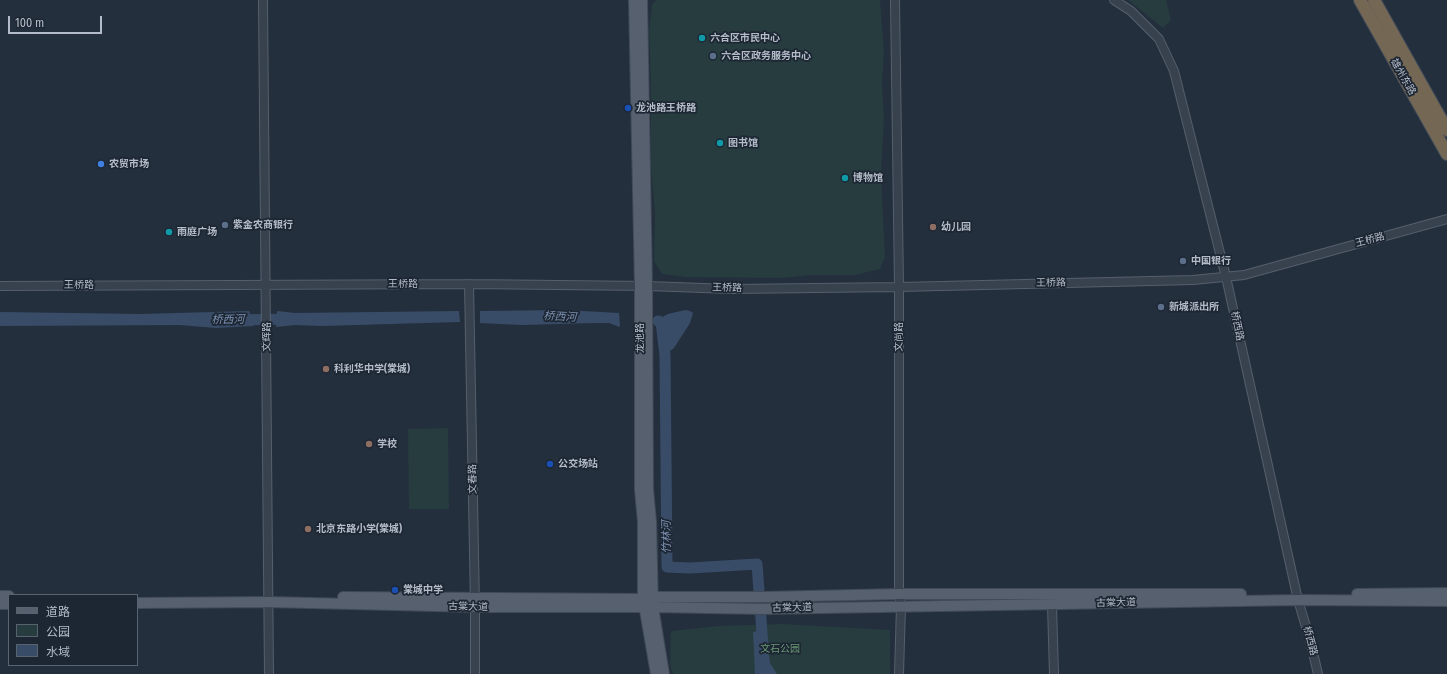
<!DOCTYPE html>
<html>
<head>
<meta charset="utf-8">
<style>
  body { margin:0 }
  #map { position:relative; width:1447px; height:674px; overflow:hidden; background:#242f3e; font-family:"Fira Sans Condensed","Noto Sans SC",sans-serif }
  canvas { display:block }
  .legend { position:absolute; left:8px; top:594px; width:130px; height:72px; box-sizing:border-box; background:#1d2633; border:1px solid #59626f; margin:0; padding:5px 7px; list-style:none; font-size:12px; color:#b4bcc9 }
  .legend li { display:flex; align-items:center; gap:8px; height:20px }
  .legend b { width:20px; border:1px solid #59626f }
  .scale { position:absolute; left:8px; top:16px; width:94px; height:18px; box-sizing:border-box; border:2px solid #b4bcc9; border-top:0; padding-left:5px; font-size:12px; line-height:14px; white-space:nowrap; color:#b4bcc9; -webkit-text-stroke:3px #1d2633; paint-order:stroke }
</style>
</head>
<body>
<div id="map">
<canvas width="1447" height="674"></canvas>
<ul class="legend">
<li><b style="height:5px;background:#56606e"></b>道路</li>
<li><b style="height:11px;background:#263c3f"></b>公园</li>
<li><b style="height:11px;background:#394c67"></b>水域</li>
</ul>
<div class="scale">100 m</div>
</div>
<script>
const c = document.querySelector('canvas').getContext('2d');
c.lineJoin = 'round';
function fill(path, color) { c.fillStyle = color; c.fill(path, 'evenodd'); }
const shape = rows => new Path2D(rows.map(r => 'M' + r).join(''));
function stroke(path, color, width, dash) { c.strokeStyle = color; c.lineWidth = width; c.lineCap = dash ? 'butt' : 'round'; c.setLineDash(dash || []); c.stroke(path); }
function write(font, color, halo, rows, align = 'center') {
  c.font = font + ' "Fira Sans Condensed","Noto Sans SC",sans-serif'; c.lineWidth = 3.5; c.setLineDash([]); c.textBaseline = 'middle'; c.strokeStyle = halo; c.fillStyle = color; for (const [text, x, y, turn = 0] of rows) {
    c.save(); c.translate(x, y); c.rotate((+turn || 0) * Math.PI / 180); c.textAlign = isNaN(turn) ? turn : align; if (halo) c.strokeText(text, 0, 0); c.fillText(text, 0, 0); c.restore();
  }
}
const green = shape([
  [656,0,880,0,884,52,882,83,884,119,881,175,885,257,880,269,855,275,811,275,783,278,685,277,662,274,654,261,655,213,651,167,651,84,649,32,652,5],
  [1128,0,1166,0,1171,20,1163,28],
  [448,428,449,509,409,509,408,429],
  [784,624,890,630,890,674,673,674,670,665,671,631,719,626]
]);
const water = shape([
  [564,310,619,313,620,327,609,323,595,323,521,325,480,323,480,311],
  [685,310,690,311,693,313,690,323,674,348,665,355,660,342,661,322,664,316,668,314],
  [249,311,254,326,216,328,180,325,0,326,0,312,140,314],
  [277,311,295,313,459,311,460,322,322,326,295,325,276,327],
  [767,629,767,649,770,663,777,674,755,674,753,632]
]);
const river = shape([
  [237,320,290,319],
  [658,321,661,322,665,355,667,567,690,568,757,564,765,674]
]);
const minor = shape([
  [263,0,269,674],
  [895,0,899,287,899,594,901,606,899,674],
  [1114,0,1131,11,1159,39,1174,71,1226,277,1298,600,1310,640,1318,674],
  [469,284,475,607,475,674],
  [0,286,469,284,647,286,731,289,899,287,1193,280,1244,275,1447,219],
  [1052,605,1054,674]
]);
const major = shape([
  [634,0,640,286,640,490,643,522,643,599,656,674],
  [642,0,647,286,648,489,651,522,653,607,664,674],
  [1357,594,1447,593],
  [0,596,9,596],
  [343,597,643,599,653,597,763,597,899,594,1241,594],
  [137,603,269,602,475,607,653,607,763,609,1298,600,1447,601],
  [0,604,9,604]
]);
const highway = shape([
  [1360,0,1447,154],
  [1374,0,1447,130]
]);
const markers = [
  [702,38,4,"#0f9aa8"],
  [713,56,4,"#5c6f8a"],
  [628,108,4,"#1a4fb4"],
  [720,143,4,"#0f9aa8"],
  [101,164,4,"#3f7fe0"],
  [845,178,4,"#0f9aa8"],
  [225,225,4,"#5c6f8a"],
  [933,227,4,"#8d6e63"],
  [169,232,4,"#0f9aa8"],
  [1183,261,4,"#5c6f8a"],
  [1161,307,4,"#5c6f8a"],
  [326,369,4,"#8d6e63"],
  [369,444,4,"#8d6e63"],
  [550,464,4,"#1a4fb4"],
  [308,529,4,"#8d6e63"],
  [395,590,4,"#1a4fb4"]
];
const poiNames = [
  ["六合区市民中心",710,38],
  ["六合区政务服务中心",721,56],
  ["龙池路王桥路",636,108],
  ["图书馆",728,143],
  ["农贸市场",109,164],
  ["博物馆",853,178],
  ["紫金农商银行",233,225],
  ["幼儿园",941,227],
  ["雨庭广场",177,232],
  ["中国银行",1191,261],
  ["新城派出所",1169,307],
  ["科利华中学(棠城)",334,369],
  ["学校",377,444],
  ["公交场站",558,464],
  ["北京东路小学(棠城)",316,529],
  ["棠城中学",403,590]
];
const streetNames = [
  ["雄州东路",1403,77,60],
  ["王桥路",1370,240,-15],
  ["王桥路",1051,283,-1],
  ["王桥路",403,284],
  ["王桥路",79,285],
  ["王桥路",727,288,1],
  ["桥西路",1237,326,78],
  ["文辉路",267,337,-90],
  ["文尚路",899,337,-90],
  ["龙池路",640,338,-90],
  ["文春路",473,479,-91],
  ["古棠大道",1116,603,-1],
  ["古棠大道",468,607,1],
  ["古棠大道",792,608,-1],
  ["桥西路",1310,641,75]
];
const parkNames = [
  ["文石公园",780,649]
];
const waterNames = [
  ["桥西河",560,317,3],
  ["桥西河",228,320,-1],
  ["竹林河",667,537,-91]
];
fill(green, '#263c3f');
fill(water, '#394c67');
stroke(river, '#394c67', 11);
stroke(minor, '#565f6c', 10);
stroke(major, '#414a57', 12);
stroke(highway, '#434c59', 14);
stroke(minor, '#38414e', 8);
stroke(major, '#56606e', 10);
stroke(highway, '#746855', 12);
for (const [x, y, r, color] of markers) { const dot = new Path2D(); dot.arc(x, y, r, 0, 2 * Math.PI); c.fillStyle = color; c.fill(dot); stroke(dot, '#1d2633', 1.5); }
write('bold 10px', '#b4bcc9', '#1d2633', poiNames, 'left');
write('10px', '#b4bcc9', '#1d2633', streetNames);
write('10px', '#6b9a76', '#1d2633', parkNames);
write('italic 11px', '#7c92b1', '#1d2633', waterNames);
</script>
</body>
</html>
